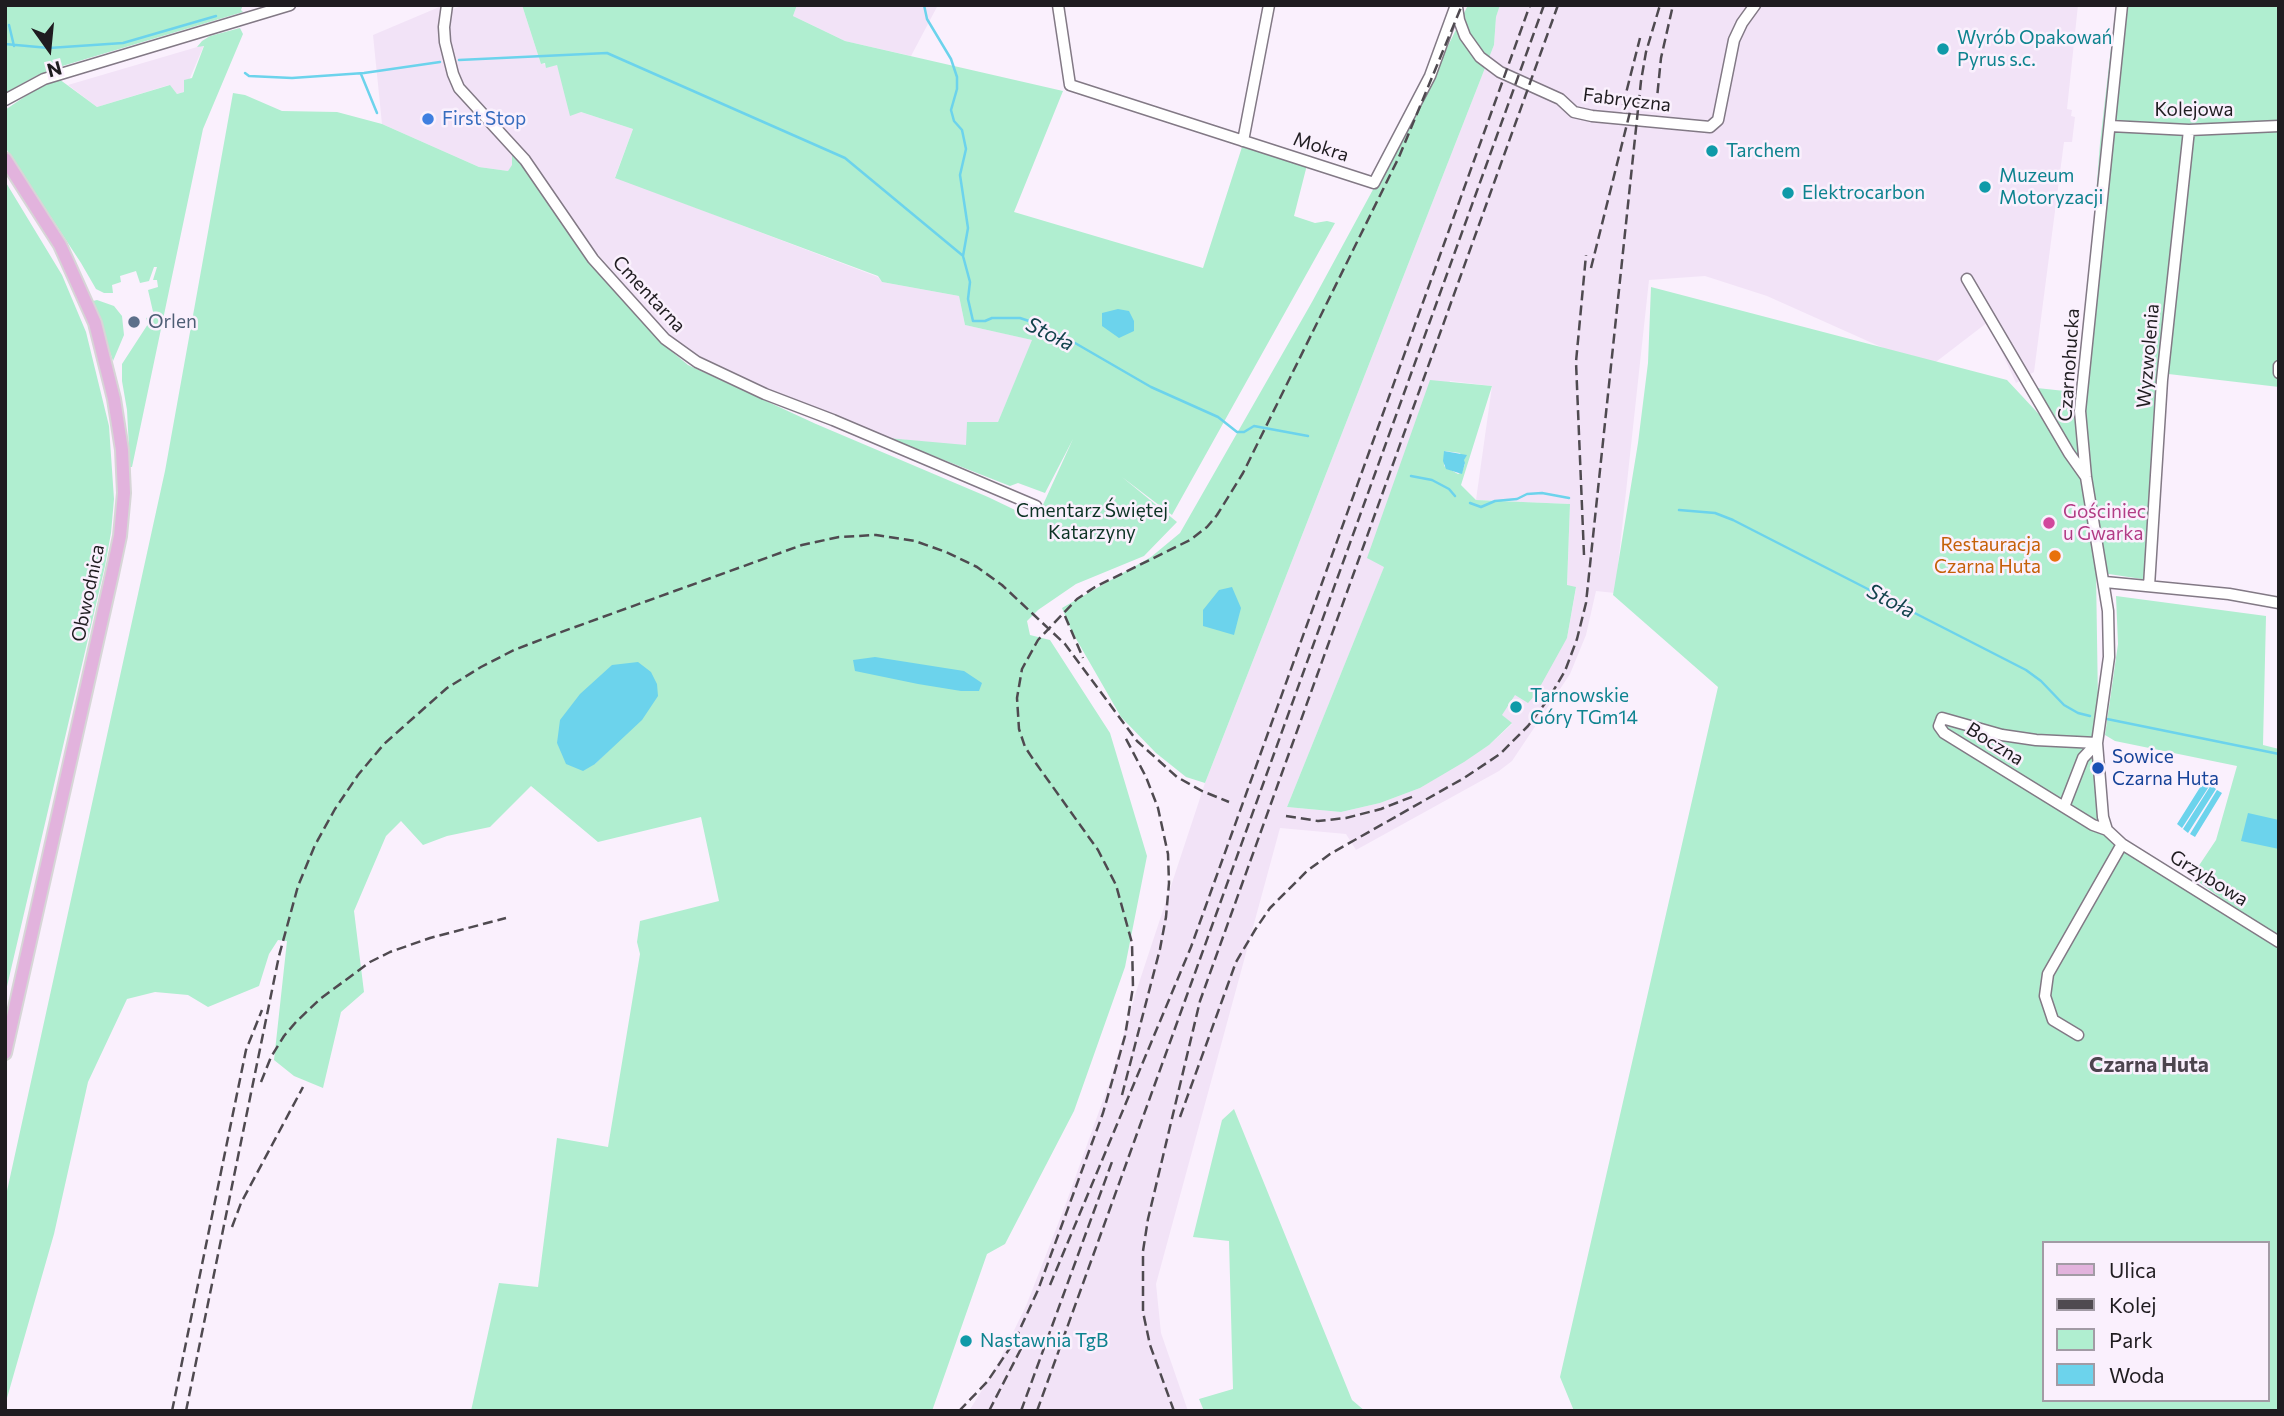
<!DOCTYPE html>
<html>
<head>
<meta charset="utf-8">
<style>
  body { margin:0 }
  #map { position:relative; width:2284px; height:1416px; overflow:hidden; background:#faf0fd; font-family:Commissioner,sans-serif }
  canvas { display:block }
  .frame { position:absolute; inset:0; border:7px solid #1f1c20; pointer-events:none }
  .legend { position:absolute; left:2042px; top:1241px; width:228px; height:161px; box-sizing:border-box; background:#faf0fd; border:2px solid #a29ba5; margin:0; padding:9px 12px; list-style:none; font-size:21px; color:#1f1c20 }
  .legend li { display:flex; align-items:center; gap:14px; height:35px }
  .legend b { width:35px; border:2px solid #a29ba5 }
  .north { position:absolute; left:14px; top:14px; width:70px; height:70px; -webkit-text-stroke:5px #faf0fd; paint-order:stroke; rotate:165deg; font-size:19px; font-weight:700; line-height:28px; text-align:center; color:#1f1c20 }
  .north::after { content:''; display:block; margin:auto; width:24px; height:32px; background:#1f1c20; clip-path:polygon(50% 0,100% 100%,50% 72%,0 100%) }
</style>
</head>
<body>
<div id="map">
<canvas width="2284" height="1416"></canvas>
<div class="frame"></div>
<ul class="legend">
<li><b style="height:9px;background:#e2b3dd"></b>Ulica</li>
<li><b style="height:9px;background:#4f4a50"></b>Kolej</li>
<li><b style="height:19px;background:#b0eed0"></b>Park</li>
<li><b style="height:19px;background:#6cd3ec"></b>Woda</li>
</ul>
<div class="north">N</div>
</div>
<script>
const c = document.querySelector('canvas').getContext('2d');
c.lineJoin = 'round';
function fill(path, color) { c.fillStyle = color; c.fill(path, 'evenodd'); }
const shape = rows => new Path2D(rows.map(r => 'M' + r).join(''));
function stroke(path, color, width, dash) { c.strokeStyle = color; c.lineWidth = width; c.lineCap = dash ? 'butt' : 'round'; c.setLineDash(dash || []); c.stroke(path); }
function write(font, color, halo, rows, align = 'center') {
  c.font = font + ' Commissioner,sans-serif'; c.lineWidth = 5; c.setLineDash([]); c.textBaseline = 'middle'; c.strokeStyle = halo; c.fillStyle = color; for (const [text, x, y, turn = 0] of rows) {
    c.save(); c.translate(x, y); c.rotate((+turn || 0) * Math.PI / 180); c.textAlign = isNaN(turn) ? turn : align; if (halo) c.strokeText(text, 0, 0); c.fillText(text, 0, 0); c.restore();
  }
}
const built = shape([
  [444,5,453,9,465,5,522,5,541,64,557,65,581,112,633,129,615,177,878,277,882,282,959,296,965,325,1033,340,998,422,966,446,888,438,768,389,697,355,680,345,656,320,589,244,527,154,512,153,512,166,508,171,479,167,382,124,373,35],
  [797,5,938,5,911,56,845,41,793,16],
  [1500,5,2078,5,2067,109,2072,110,2071,116,2075,117,2072,142,2064,142,2034,372,2016,383,1988,322,1928,368,1767,296,1705,276,1649,280,1615,593,1596,591,1586,635,1570,674,1512,761,1499,771,1356,850,1346,834,1280,828,1156,1284,1161,1333,1188,1411,969,1411,995,1369,1026,1306,1065,1206,1111,1078,1135,995,1205,783,1494,45,1496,17],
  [1450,381,1492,386,1476,500,1570,504,1567,586,1576,588,1567,638,1515,694,1501,715,1512,724,1489,745,1420,788,1380,803,1341,812,1287,807,1398,533,1412,483],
  [204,45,184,92,177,94,169,85,97,107,68,85]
]);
const green = shape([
  [5,5,243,5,241,10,243,12,59,67,36,76,5,93],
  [522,5,797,5,793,16,845,41,1063,91,1014,212,1203,268,1242,147,1307,165,1294,216,1315,223,1327,221,1335,223,1172,515,1122,477,1177,522,1144,556,1076,584,1038,610,1027,621,1030,635,1050,640,1110,733,1147,856,1125,967,1074,1111,1005,1244,987,1254,932,1411,471,1411,499,1283,538,1287,557,1138,608,1147,640,954,637,942,640,921,719,901,701,817,598,842,531,786,490,827,447,836,423,845,401,821,386,836,354,911,364,992,341,1012,323,1088,294,1076,274,1060,287,941,278,940,269,954,259,986,208,1007,188,995,155,992,127,999,88,1082,54,1234,5,1405,5,1200,165,471,233,93,245,95,282,111,337,112,382,124,479,167,508,171,512,165,512,152,517,156,589,262,664,345,688,365,816,424,988,497,1036,520,1073,439,1045,493,1018,483,1010,486,888,438,966,445,967,422,998,422,1032,340,965,325,959,296,882,282,878,276,615,178,633,129,581,112,570,116,557,65,546,68,545,63,541,64],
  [557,743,614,745,595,764],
  [1468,5,1500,5,1496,17,1494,45,1205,783,1186,777,1156,753,1121,717,1071,630,1062,608,1151,557,1180,533,1312,302,1421,101],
  [2116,5,2279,5,2279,387,2160,373,2148,580,2096,572,2100,833,2279,944,2279,1411,1574,1411,1560,1377,1718,687,1613,595,1638,443,1648,363,1651,287,2007,380,2064,441,2037,388,2074,392,2074,415,2090,274,2100,143],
  [2044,1243,2268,1243,2268,1400,2044,1400],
  [240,28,243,34,203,129,132,467,130,467,127,410,122,381,122,364,148,324,146,318,154,316,148,290,158,287,157,280,153,280,157,267,154,267,149,281,140,283,136,271,120,276,121,282,112,285,113,293,104,293,96,289,81,263,5,147,5,110,33,91,59,79,97,107,170,85,177,94,184,92,184,80,192,78,204,46,197,47,202,41,210,36],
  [5,181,62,275,86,332,109,426,114,499,111,533,105,566,5,995],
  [97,300,114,306,122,316,124,335,113,361,93,301],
  [1430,380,1492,386,1461,485,1476,500,1570,504,1567,585,1576,587,1567,638,1536,694,1528,703,1515,695,1502,715,1512,723,1489,745,1464,762,1420,788,1380,803,1341,812,1287,807,1384,567,1367,558],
  [1444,451,1460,453,1465,464,1462,472,1458,474,1444,466],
  [2116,596,2266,616,2263,745,2279,749,2279,937,2256,924,2196,880,2194,873,2216,840,2237,766,2115,741,2105,735,2118,644],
  [1234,1109,1352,1400,1365,1411,1204,1411,1199,1399,1233,1389,1229,1241,1193,1237,1222,1120]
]);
const water = shape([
  [1118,309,1129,311,1134,321,1134,331,1119,338,1102,326,1102,313],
  [1444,451,1467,455,1464,460,1465,463,1462,474,1446,469,1443,461],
  [1232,587,1241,608,1234,635,1203,626,1203,610,1219,590],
  [875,657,964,671,982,683,979,691,961,691,918,684,855,671,853,660],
  [638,662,651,672,657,684,658,696,642,720,595,764,583,771,566,764,557,743,560,720,580,694,612,665],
  [2204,781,2210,785,2182,828,2177,824],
  [2211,785,2216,789,2188,833,2183,829],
  [2217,790,2222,793,2195,837,2190,834],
  [2248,813,2279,820,2279,849,2241,841]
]);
const stream = shape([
  [924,5,927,19,951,59,957,77,957,89,951,110,954,121,962,130,966,149,960,175,968,228,963,256,970,282,968,299,973,321,985,321,992,318,1020,318,1035,323,1075,343,1151,387,1218,417,1237,432,1244,432,1254,426,1308,436],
  [9,25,14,46],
  [5,44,49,48,123,43,216,16],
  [459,60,607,53,845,158,962,255],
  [245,73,249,76,292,78,364,73,440,62],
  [361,74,377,113],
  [1411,476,1432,480,1449,489,1455,496],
  [1470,503,1481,507,1495,501,1517,499,1527,494,1542,493,1569,498],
  [1679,510,1715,513,1733,520,2026,670,2041,681,2064,705,2078,713,2090,716],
  [2107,719,2279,754]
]);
const minor = shape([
  [447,5,444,27,445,42,453,74,459,88,525,160,593,259,665,339,697,362,765,394,833,420,1036,506],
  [1058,5,1070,85,1374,183,1430,76,1456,5],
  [2122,5,2080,411,2086,477,2108,611,2109,657,2097,743,2103,817,2107,830,2122,844,2279,942],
  [1457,7,1459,20,1465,36,1480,57,1500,72,1560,99,1574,112,1592,116,1710,127,1718,120,1734,40,1742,23,1755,5],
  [5,100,44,79,290,5],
  [2110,126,2189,130,2279,126],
  [1243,141,1269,5],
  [1967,279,2069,453,2086,477],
  [2279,366,2279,373],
  [2105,582,2229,594,2279,603],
  [2149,586,2162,380,2189,130],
  [2097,743,2036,740,2002,735,1942,718,1939,726,1944,733,2093,825,2107,830],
  [2064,807,2083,758,2097,743],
  [2078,1035,2053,1020,2045,996,2048,974,2122,844]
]);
const major = shape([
  [5,159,60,245,95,323,114,399,122,450,124,493,120,536,112,574,5,1053]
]);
const rail = shape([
  [1623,105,1640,38],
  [1656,108,1661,58,1673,5],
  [1591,268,1630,112],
  [1584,555,1576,362,1586,255],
  [1065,616,1083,658],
  [1286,816,1318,821,1346,818,1381,809,1414,796],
  [261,1082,271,1057,284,1036,296,1022,320,999,370,962,390,952,430,938,506,918],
  [1122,1095,1160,949,1166,917,1169,883,1168,854,1158,808,1146,777,1124,735],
  [1180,1117,1236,962,1255,930,1270,908,1307,871,1330,854,1464,778,1500,754,1528,726,1549,698,1565,671,1577,639,1586,603,1641,81,1646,52,1660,5],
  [232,1227,241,1203,303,1087],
  [1050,1285,1191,947,1530,5],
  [172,1411,246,1050,262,1010],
  [186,1411,279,956,298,886,315,845,335,809,358,775,384,744,447,688,481,667,514,650,553,635,802,545,839,537,876,535,915,541,946,552,977,567,1002,585,1065,644,1137,741,1177,777,1202,791,1229,802],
  [959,1411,987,1382,1014,1342,1038,1290,1103,1113,1125,1036,1133,987,1132,943,1116,885,1098,850,1035,762,1025,747,1019,729,1017,698,1022,669,1038,640,1077,599,1095,587,1190,540,1207,527,1217,515,1243,473,1399,157,1462,5],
  [989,1411,1026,1339],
  [1021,1411,1113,1159],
  [1037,1411,1544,5],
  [1174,1411,1150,1345,1143,1312,1143,1251,1148,1219,1200,1001,1558,5]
]);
const markers = [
  [1943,49,7,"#0f9aa8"],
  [428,119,7,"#3f7fe0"],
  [1712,151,7,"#0f9aa8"],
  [1985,187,7,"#0f9aa8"],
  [1788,193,7,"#0f9aa8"],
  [134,322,7,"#5c6f8a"],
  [2049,523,7,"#d1479c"],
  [2055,556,7,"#e8710a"],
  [1516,707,7,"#0f9aa8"],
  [2098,768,7,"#1a4fb4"],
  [966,1341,7,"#0f9aa8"]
];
const cultureNames = [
  ["Wyrób Opakowań",1957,38],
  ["Pyrus s.c.",1957,60],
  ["Tarchem",1726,151],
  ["Muzeum",1999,176],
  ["Motoryzacji",1999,198],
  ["Elektrocarbon",1802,193],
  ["Tarnowskie",1530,696],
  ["Góry TGm14",1530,718],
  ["Nastawnia TgB",980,1341]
];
const streetNames = [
  ["Fabryczna",1627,100,7],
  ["Kolejowa",2194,110],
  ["Mokra",1321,147,18],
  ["Cmentarna",649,294,47],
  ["Wyzwolenia",2148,356,-85],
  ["Czarnohucka",2069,365,-86],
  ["Obwodnica",88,593,-78],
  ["Boczna",1995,744,32],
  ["Grzybowa",2209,878,32]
];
const shopNames = [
  ["First Stop",442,119]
];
const serviceNames = [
  ["Orlen",148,322]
];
const parkNames = [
  ["Cmentarz Świętej",1092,511],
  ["Katarzyny",1092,533]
];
const hotelNames = [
  ["Gościniec",2063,512],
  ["u Gwarka",2063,534]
];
const foodNames = [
  ["Restauracja",2041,545],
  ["Czarna Huta",2041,567]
];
const transitNames = [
  ["Sowice",2112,757],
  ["Czarna Huta",2112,779]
];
const waterNames = [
  ["Stoła",1050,334,26],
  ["Stoła",1891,601,27]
];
const neighbourhoodNames = [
  ["Czarna Huta",2149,1065]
];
fill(built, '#f2e3f7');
fill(green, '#b0eed0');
fill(water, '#6cd3ec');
stroke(stream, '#6cd3ec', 2.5);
stroke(minor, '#827985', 13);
stroke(major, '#d7d6d7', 16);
stroke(minor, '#fff', 10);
stroke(major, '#e2b3dd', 12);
stroke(rail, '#4f4a50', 2.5, [10, 5]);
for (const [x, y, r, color] of markers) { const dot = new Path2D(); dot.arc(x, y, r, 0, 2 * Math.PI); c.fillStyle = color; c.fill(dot); stroke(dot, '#faf0fd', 2.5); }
write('19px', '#0d838f', '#faf0fd', cultureNames, 'left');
write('19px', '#1f1c20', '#faf0fd', streetNames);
write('19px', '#366cbe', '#faf0fd', shopNames, 'left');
write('19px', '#4e5e75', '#faf0fd', serviceNames, 'left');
write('19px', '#0c3324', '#faf0fd', parkNames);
write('19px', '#b23c85', '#faf0fd', hotelNames, 'left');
write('19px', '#c56008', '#faf0fd', foodNames, 'right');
write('19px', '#164399', '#faf0fd', transitNames, 'left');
write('italic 21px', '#12424c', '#faf0fd', waterNames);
write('bold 21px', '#4c444e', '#faf0fd', neighbourhoodNames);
</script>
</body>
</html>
